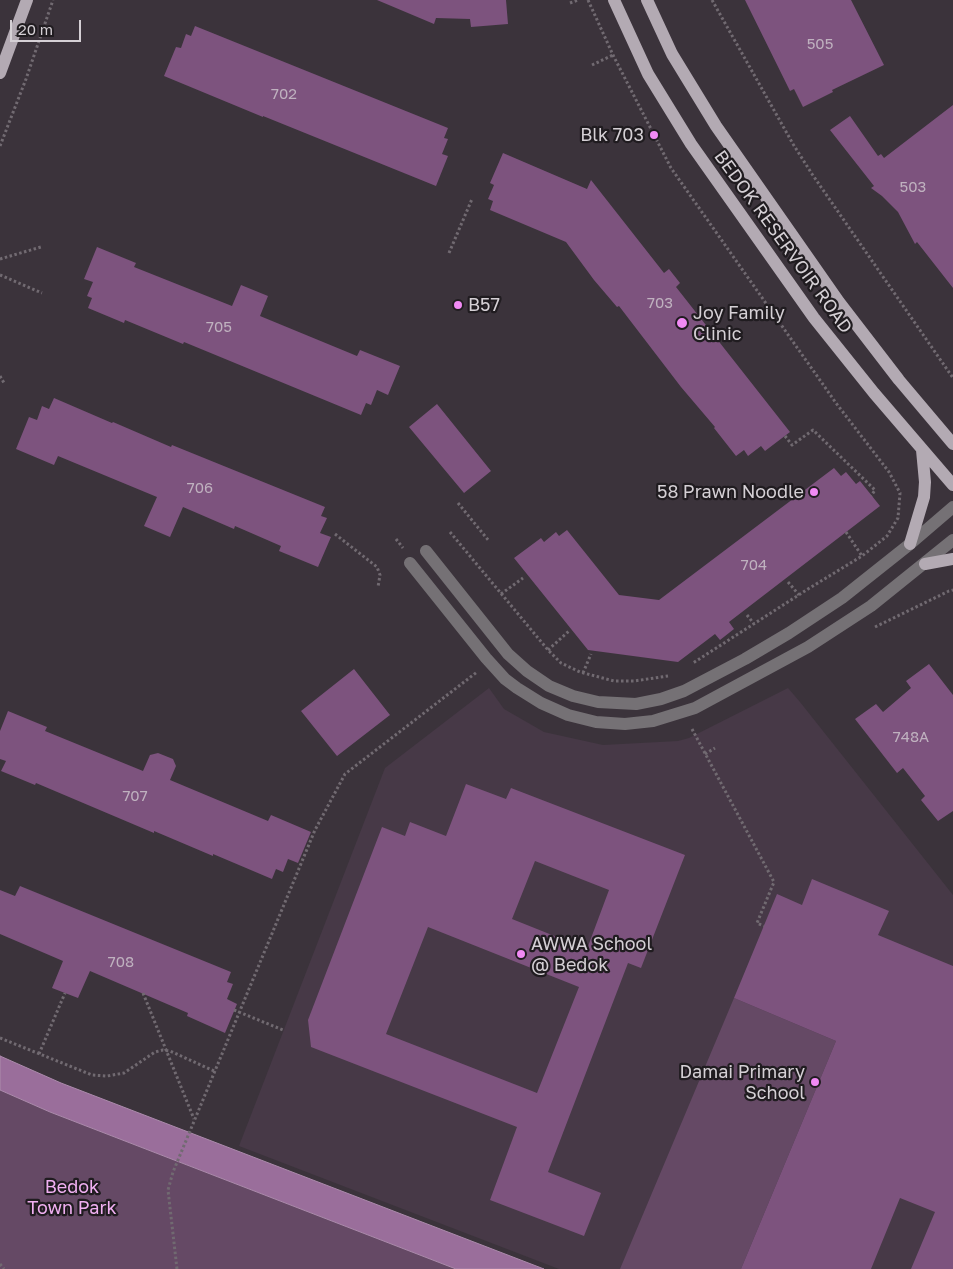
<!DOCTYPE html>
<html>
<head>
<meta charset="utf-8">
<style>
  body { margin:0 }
  #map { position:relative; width:953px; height:1269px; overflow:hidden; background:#3b333b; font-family:"Golos Text",sans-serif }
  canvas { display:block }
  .scale { position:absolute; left:10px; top:20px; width:71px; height:22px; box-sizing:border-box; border:2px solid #d5d0d5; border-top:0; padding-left:6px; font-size:15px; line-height:18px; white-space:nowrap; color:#d5d0d5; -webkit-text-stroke:4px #201c20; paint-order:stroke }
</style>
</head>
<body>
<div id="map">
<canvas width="953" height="1269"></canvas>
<div class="scale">20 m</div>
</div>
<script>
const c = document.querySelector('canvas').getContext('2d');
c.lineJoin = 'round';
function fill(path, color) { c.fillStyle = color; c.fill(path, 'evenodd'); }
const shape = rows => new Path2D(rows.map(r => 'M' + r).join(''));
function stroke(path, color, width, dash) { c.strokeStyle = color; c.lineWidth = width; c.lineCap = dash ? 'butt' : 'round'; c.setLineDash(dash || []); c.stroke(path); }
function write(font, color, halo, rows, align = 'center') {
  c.font = font + ' "Golos Text",sans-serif'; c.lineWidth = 4.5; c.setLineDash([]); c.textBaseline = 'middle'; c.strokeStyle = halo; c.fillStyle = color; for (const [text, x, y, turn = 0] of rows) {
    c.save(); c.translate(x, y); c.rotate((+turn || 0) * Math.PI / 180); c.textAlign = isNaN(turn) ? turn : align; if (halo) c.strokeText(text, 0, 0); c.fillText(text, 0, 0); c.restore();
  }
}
const built = shape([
  [489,688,504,709,544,732,603,745,678,741,689,738,788,688,800,702,953,895,953,1269,559,1269,239,1146,385,768]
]);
const green = shape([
  [734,998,836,1041,741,1269,620,1269],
  [0,1090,50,1112,456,1269,0,1269]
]);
const water = shape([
  [0,1056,61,1083,544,1269,456,1269,50,1112,0,1090,0,1056]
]);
const building = shape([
  [377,0,506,0,508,24,471,27,470,19,436,18,434,24],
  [745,0,851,0,884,65,832,90,833,92,803,107,794,89,790,91],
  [195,26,448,128,444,138,448,139,442,154,448,156,436,186,263,116,263,117,164,76,176,47,181,48,186,34,191,36],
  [953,105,953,288,917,242,915,244,898,212,882,196,871,188,874,186,830,130,850,116,878,156,881,154,884,158],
  [503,153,587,189,591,180,664,273,669,269,680,283,676,287,790,432,765,451,761,446,748,456,744,450,736,456,714,428,715,427,681,387,619,306,617,307,594,280,566,242,490,210,493,201,488,199,494,185,490,183],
  [97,247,136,263,134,267,232,306,241,285,268,296,260,316,357,356,360,350,400,366,388,395,377,390,371,405,366,403,361,415,184,342,183,344,125,320,124,323,88,308,92,298,87,296,93,282,84,279],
  [54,398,112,423,113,422,171,447,172,445,325,507,321,516,327,518,320,533,331,537,318,567,279,551,281,546,235,526,234,529,183,507,170,537,144,526,157,497,58,456,54,465,16,449,29,417,37,420,42,406,49,409],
  [437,404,491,471,464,493,409,427],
  [834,468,841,476,846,472,856,484,860,481,880,506,729,622,734,629,720,640,715,634,678,662,588,650,514,558,541,538,544,542,556,532,559,536,567,530,619,595,659,600],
  [929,664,953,695,953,811,938,821,921,800,925,796,903,768,897,773,855,719,876,704,883,712,911,688,906,681],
  [354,669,390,715,337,756,301,711],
  [8,711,47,727,45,731,143,771,150,755,158,753,173,759,176,766,170,780,268,821,271,815,311,832,298,863,288,859,283,872,276,869,272,879,213,854,213,856,154,831,154,833,36,783,35,785,1,771,6,761,0,759,0,731],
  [466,784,506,799,511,788,685,855,641,968,628,963,548,1172,601,1193,584,1236,490,1200,517,1127,311,1047,308,1020,382,827,405,836,410,822,446,836],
  [535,861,609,890,587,949,512,919],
  [428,927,579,987,537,1093,386,1034],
  [812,879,889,911,878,935,953,966,953,1269,911,1269,935,1212,900,1198,871,1269,741,1269,836,1041,734,998,777,894,802,905],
  [20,886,231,972,227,982,233,984,227,999,237,1004,225,1033,187,1016,188,1013,90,971,78,998,52,988,63,961,0,934,0,890,15,896]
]);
const path = shape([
  [588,0,613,55,671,168,836,403,889,472,900,493,898,518,887,536,862,556,808,589,693,663],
  [712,0,793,144,812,174,953,378],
  [570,3,578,0],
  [592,65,613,55],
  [0,146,26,79,53,0],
  [449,253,472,199],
  [0,259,41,247],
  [0,275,42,293],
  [0,376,4,383],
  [785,436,792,445,813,430,875,490,871,496],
  [458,503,489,541],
  [450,532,548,650,561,663,580,672,614,681,634,681,668,676],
  [846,532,862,556],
  [335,534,377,567,380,575,378,587],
  [396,539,403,548],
  [788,582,799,595],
  [501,594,523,578],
  [747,615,754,624],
  [875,627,949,591,953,590],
  [548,650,569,631],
  [583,673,591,654],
  [692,729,774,882,757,923,764,926],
  [705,754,715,748],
  [143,993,194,1119],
  [234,1010,283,1030],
  [0,1038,92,1075,107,1076,124,1073,155,1052,163,1050,170,1051,214,1071],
  [39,1054,65,993],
  [0,1264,4,1269],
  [177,1269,168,1190,173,1172,315,830,345,774,477,672]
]);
const minor = shape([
  [426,551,508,654,527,671,549,686,573,696,598,702,636,704,661,699,684,691,745,659,789,633,842,598,910,544,953,507],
  [410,563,486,658,505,679,517,688,541,703,568,715,596,722,625,724,653,721,695,708,808,647,871,606,953,540]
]);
const major = shape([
  [614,0,648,74,691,144,814,318,874,393,953,485],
  [647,0,672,54,716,126,839,302,899,380,953,444],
  [0,73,27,0],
  [910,544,924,497,925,482,922,450],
  [925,564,953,559]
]);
const markers = [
  [654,135,5,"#f18af4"],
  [458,305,5,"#f18af4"],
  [682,323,6,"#f18af4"],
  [814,492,5,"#f18af4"],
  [521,954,5,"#f18af4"],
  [815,1082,5,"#f18af4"]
];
const numberNames = [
  ["505",820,44],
  ["702",284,94],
  ["503",913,187],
  ["703",660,303],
  ["705",219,327],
  ["706",200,488],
  ["704",754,565],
  ["748A",911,737],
  ["707",135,796],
  ["708",121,962]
];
const poiNames = [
  ["Blk 703",644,135],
  ["B57",468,305,"left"],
  ["Joy Family",693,313,"left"],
  ["Clinic",693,334,"left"],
  ["58 Prawn Noodle",804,492],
  ["AWWA School",531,944,"left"],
  ["@ Bedok",531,965,"left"],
  ["Damai Primary",805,1072],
  ["School",805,1093]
];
const streetNames = [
  ["BEDOK RESERVOIR ROAD",783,242,54]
];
const parkNames = [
  ["Bedok",72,1187],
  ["Town Park",72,1208]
];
fill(built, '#473947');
fill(green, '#654965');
fill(water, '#9a6e9b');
stroke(water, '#ac8bac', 1);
fill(building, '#7d537e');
stroke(path, '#716a71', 3, [2.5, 2.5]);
stroke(minor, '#757175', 12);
stroke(major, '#b3aab3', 12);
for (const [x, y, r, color] of markers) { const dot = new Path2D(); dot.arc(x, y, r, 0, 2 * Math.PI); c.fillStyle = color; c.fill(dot); stroke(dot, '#201c20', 2); }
write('15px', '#bfb1bf', null, numberNames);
write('18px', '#d5d0d5', '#201c20', poiNames, 'right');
write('18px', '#d5d0d5', '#201c20', streetNames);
write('18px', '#f1b0f2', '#201c20', parkNames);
</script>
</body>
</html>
